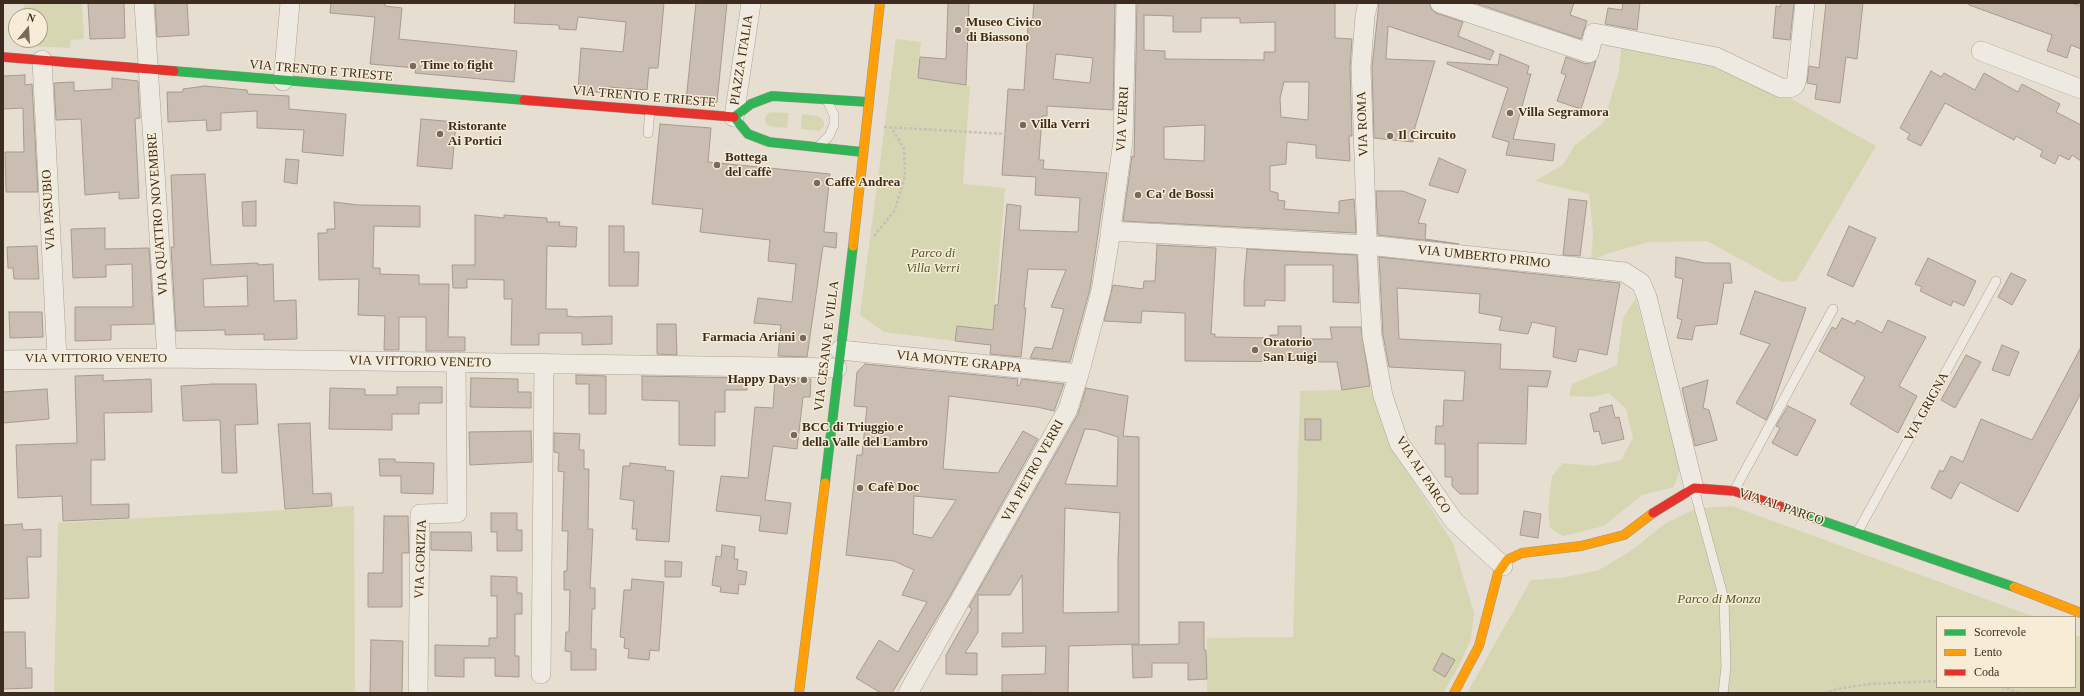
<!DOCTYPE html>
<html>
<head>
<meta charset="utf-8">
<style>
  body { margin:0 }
  #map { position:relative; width:2084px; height:696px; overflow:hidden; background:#e6ded0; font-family:"Times New Roman",serif }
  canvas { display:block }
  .frame { position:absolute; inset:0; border:4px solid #3c2c1f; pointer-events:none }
  .legend { position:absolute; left:1936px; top:616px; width:140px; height:72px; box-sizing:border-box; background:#f7ecd6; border:1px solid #ac9f8d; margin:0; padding:5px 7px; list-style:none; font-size:12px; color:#3c2c1f }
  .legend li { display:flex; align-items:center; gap:8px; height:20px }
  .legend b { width:20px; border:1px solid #ac9f8d }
  .north { position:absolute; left:8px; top:8px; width:40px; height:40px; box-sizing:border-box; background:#f7ecd6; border:1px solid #ac9f8d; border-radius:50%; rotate:18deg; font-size:11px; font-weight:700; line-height:16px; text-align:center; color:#3c2c1f }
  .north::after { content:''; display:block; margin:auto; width:14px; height:18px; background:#786a5d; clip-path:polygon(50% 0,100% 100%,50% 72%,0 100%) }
</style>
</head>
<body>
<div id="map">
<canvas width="2084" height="696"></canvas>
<div class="frame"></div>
<ul class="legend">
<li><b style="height:5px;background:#30b455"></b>Scorrevole</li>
<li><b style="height:5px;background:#ff9f0a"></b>Lento</li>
<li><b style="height:5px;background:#e5322d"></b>Coda</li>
</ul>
<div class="north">N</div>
</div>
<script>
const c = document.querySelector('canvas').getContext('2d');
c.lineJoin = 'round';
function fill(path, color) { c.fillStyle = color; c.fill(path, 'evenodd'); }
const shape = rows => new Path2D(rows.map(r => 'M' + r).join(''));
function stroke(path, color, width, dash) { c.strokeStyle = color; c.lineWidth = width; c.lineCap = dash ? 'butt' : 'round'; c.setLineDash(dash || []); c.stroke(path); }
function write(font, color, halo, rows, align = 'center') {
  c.font = font + ' "Times New Roman",serif'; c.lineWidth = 3; c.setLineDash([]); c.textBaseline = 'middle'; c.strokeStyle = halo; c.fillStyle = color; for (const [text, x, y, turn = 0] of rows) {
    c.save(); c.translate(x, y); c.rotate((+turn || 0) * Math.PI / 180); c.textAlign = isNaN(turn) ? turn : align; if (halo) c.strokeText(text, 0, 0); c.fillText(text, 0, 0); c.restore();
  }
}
const green = shape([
  [24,3,82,3,84,39,71,40,70,48,26,46,26,40,40,40,40,16,25,16],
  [1659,37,1772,88,1876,146,1796,281,1782,282,1707,241,1649,242,1606,254,1591,262,1593,232,1589,194,1535,181,1563,165,1574,146,1603,123,1619,72,1622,39],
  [896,39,921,42,918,78,970,86,963,184,1005,188,993,330,957,326,955,341,884,332,860,315],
  [771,112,789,113,787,128,772,127,766,124,765,119,767,114],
  [802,114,818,116,824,121,824,126,819,131,801,129],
  [1636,298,1680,468,1674,487,1642,495,1604,526,1563,536,1550,528,1548,509,1552,476,1563,463,1593,466,1621,460,1633,438,1626,409,1609,393,1593,397,1569,396,1572,384,1617,365,1623,318],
  [1370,386,1390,445,1453,543,1474,613,1471,639,1458,668,1443,693,1207,693,1207,638,1293,637,1300,391,1342,390],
  [354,506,355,693,54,693,58,523],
  [1732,506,2035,617,1937,617,1937,687,2075,687,2075,635,2081,637,2081,693,1467,693,1531,580,1561,578,1599,570,1635,548,1664,524,1693,510,1700,508]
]);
const building = shape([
  [88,3,124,3,125,38,90,39,88,3],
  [155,3,187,3,189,35,157,37,155,3],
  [331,3,385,3,385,6,402,8,399,39,517,51,514,82,415,73,416,68,370,64,375,17,330,13,331,3],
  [515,3,664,3,658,68,649,68,647,90,607,87,606,93,578,90,581,48,623,52,626,22,578,17,576,30,559,29,559,25,514,23,515,3],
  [696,3,727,3,717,102,714,103,686,101,696,3],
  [948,3,969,3,966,85,918,78,920,57,946,59,948,3],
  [1034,3,1115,3,1113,110,1047,106,1047,116,1042,116,1039,160,1044,160,1043,169,1107,173,1090,289,1070,362,1030,358,1035,347,1052,349,1064,309,1051,307,1066,270,1028,269,1024,308,1026,308,1021,357,990,354,991,345,955,341,957,326,993,330,995,305,998,305,1007,204,1021,206,1019,230,1078,232,1080,198,1035,195,1036,177,1002,175,1008,89,1024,90,1028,26,1032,26,1034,3],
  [1056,54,1093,58,1090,83,1053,79,1056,54],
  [1137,3,1335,3,1335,38,1352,39,1350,67,1352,136,1349,136,1350,161,1316,158,1316,145,1287,142,1286,164,1270,166,1270,191,1278,193,1278,200,1285,201,1284,209,1339,213,1339,201,1354,199,1356,233,1123,221,1132,156,1134,157,1137,3],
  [1144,15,1173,16,1173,32,1201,32,1201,18,1240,18,1240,23,1275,22,1275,52,1264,52,1264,60,1165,59,1165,51,1144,50,1144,15],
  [1284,82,1309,82,1308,120,1281,117,1280,98,1284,82],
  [1205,125,1204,161,1164,159,1164,127,1205,125],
  [1379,3,1429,3,1432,10,1436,13,1463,22,1458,36,1494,51,1490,60,1388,26,1386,59,1435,61,1415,127,1413,142,1374,138,1372,67,1379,3],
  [1475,3,1574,3,1570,15,1587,21,1581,39,1475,3],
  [1623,3,1640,3,1637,30,1605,24,1608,8,1622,10,1623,3],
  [1781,3,1794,3,1790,40,1773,38,1776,6,1780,7,1781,3],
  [1826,3,1863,3,1857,59,1846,57,1840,103,1815,99,1817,85,1807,83,1809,66,1819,68,1826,3],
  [1969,3,2071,3,2081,6,2081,49,2071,45,2067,58,2047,51,2052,35,1969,5,1969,3],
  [1500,54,1529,66,1527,74,1531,74,1513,139,1555,144,1553,161,1506,155,1509,142,1492,137,1508,88,1447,64,1447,62,1498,65,1500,54],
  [1566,57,1586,64,1596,61,1581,109,1557,101,1566,75,1561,73,1566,57],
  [1931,71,1941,77,1944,73,1975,90,1984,73,2018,92,2022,84,2060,104,2056,112,2081,125,2081,161,2072,155,2069,160,2059,155,2055,164,2040,156,2043,151,2016,136,2014,140,1945,103,1921,146,1907,139,1910,134,1900,128,1931,71],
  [25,75,25,85,32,84,38,192,6,192,5,152,24,152,23,108,3,109,3,76,25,75],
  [112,78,138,81,140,118,135,119,139,198,119,199,119,192,85,195,81,119,56,120,54,83,74,82,74,91,112,89,112,78],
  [205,86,247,90,248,94,289,96,289,109,346,114,343,156,302,152,304,130,257,128,257,111,221,113,221,130,207,131,206,120,168,122,167,92,183,92,183,89,205,86],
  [421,119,456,122,452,169,417,166,421,119],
  [660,124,711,128,708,162,830,174,824,231,824,232,837,233,836,248,823,246,807,357,778,356,781,325,754,323,758,298,792,302,796,264,768,261,770,240,700,232,703,209,652,204,660,124],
  [1439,158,1466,170,1458,193,1429,185,1439,158],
  [286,159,299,160,297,184,284,182,286,159],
  [205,174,211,265,258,263,258,265,273,264,274,301,296,300,297,339,264,340,264,334,225,335,225,330,176,331,171,247,174,247,171,175,205,174],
  [247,276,248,306,204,307,203,279,247,276],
  [1376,191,1403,191,1426,200,1418,223,1426,224,1425,239,1459,244,1378,235,1376,191],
  [1569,199,1587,201,1580,256,1563,255,1569,199],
  [256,201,256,226,243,226,242,202,256,201],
  [334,202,358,205,420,206,420,227,374,226,373,268,380,268,380,274,419,275,419,284,449,284,448,337,465,337,465,351,426,351,426,317,399,317,399,350,384,350,385,316,358,315,359,279,319,280,318,233,327,233,327,229,335,229,334,202],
  [475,215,504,218,504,215,547,218,547,222,560,222,559,226,577,227,576,247,547,246,546,309,567,309,567,316,575,317,612,316,612,344,582,345,582,333,539,333,539,345,511,345,512,299,504,299,504,280,467,279,467,288,453,288,452,265,475,265,475,215],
  [609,226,624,226,624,252,639,252,638,286,609,286,609,226],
  [1849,226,1876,238,1853,287,1827,275,1849,226],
  [105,228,105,249,149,248,154,324,111,325,111,340,75,341,75,307,133,307,132,264,106,265,106,277,73,278,71,229,105,228],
  [1157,245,1216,248,1211,334,1215,334,1215,337,1270,338,1270,335,1278,335,1278,326,1301,326,1301,339,1332,339,1330,327,1361,327,1370,386,1342,390,1337,362,1185,361,1185,313,1142,311,1141,323,1104,321,1113,285,1143,289,1144,281,1155,281,1157,245],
  [37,246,39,279,14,279,13,268,8,268,7,247,37,246],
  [1247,249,1357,255,1359,303,1333,302,1333,265,1285,265,1285,301,1265,300,1265,306,1244,306,1244,283,1247,249],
  [1379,257,1620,283,1607,355,1579,349,1576,362,1553,357,1556,327,1532,322,1528,334,1499,330,1502,317,1479,313,1480,294,1397,288,1399,339,1501,344,1500,369,1551,371,1547,387,1528,386,1526,444,1478,443,1478,494,1460,494,1452,486,1452,477,1445,477,1445,444,1435,444,1436,426,1443,426,1444,400,1463,401,1465,371,1389,367,1383,335,1379,257],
  [1676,257,1705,263,1730,263,1732,283,1724,283,1717,324,1695,326,1692,340,1677,338,1682,320,1677,318,1683,279,1675,277,1676,257],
  [1928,258,1976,281,1964,306,1953,301,1951,306,1920,291,1922,287,1915,284,1928,258],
  [2011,273,2026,280,2012,305,1998,297,2011,273],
  [1755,291,1806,308,1771,410,1766,420,1736,403,1770,344,1740,334,1755,291],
  [9,312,42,312,43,337,10,338,9,312],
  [1842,318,1855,324,1857,320,1882,333,1888,320,1926,337,1899,386,1917,396,1898,433,1850,404,1865,377,1819,351,1832,327,1836,329,1842,318],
  [657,324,676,324,677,355,657,354,657,324],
  [2002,345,2019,352,2009,376,1992,370,2002,345],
  [2081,347,2081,393,2018,512,1960,482,1951,499,1931,488,1940,470,1943,472,1951,456,1963,462,1981,419,2032,440,2081,347],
  [1966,355,1981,362,1955,408,1941,400,1966,355],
  [865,364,1018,379,1017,386,1019,386,1022,379,1064,384,1054,411,1037,407,949,396,943,469,998,473,1023,431,1038,439,950,596,892,693,881,693,856,678,879,640,898,652,927,602,902,595,914,570,894,561,846,555,857,455,862,455,867,407,854,406,857,372,865,364],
  [914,496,956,500,932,538,913,534,914,496],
  [103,375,103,381,151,379,152,412,104,413,105,460,91,460,91,505,129,504,129,518,63,521,62,496,18,498,16,445,77,443,75,376,103,375],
  [576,375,606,376,606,414,589,414,589,384,576,384,576,375],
  [642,376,747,378,747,390,725,390,725,412,715,412,715,446,679,445,679,401,642,400,642,376],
  [471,378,518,379,518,392,531,392,531,408,470,407,471,378],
  [775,378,811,379,810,397,803,397,797,449,773,446,765,500,791,503,787,534,759,531,761,516,716,511,721,476,748,478,755,407,773,408,775,378],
  [1708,380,1703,408,1709,410,1717,440,1695,446,1682,388,1708,380],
  [213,384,256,384,258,424,235,425,237,473,222,473,220,420,183,421,181,386,213,384],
  [397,387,442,387,442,403,419,403,419,414,392,414,392,430,329,429,330,388,365,389,365,395,397,395,397,387],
  [1086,388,1128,396,1123,436,1139,437,1139,644,1069,646,1068,693,1002,692,1002,675,1045,674,1046,646,1002,647,1002,633,1023,633,1022,575,1010,595,978,595,978,632,965,653,977,653,977,675,946,674,946,655,972,609,969,607,1078,414,1086,388],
  [1085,429,1096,430,1118,437,1117,486,1065,484,1085,429],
  [1065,508,1120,513,1118,560,1118,612,1063,613,1065,508],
  [47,389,49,419,3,423,3,392,47,389],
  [1612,405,1615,418,1619,417,1624,439,1602,444,1599,431,1594,432,1590,414,1600,411,1599,408,1612,405],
  [1788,406,1816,420,1797,456,1772,443,1780,428,1776,426,1788,406],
  [1305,419,1321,419,1321,440,1305,440,1305,419],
  [310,423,313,494,331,493,332,506,285,509,278,424,310,423],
  [531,431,532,462,470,465,469,432,531,431],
  [554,433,580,434,579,450,584,450,584,469,589,469,588,529,593,529,590,588,595,588,595,609,592,609,591,649,596,649,596,670,571,670,571,652,565,651,566,632,569,632,570,590,564,590,564,571,567,571,568,531,562,531,564,472,558,471,559,453,554,452,554,433],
  [379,459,395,459,395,462,434,463,433,494,401,493,401,476,380,476,379,459],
  [630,463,666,467,665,470,674,471,669,542,636,540,637,529,632,529,634,501,620,499,623,466,630,466,630,463],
  [1524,511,1541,514,1538,538,1520,535,1524,511],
  [491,513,517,513,517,530,522,530,522,551,497,551,497,532,491,532,491,513],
  [384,516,408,516,409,553,402,553,402,607,368,607,368,573,383,573,384,516],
  [22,524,23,530,41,529,41,557,27,557,29,598,3,599,3,525,22,524],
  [431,532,471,532,472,551,431,550,431,532],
  [722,545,735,547,734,559,738,559,737,570,747,572,745,585,739,584,738,594,720,592,721,587,712,585,716,556,721,557,722,545],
  [665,561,682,562,681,577,665,577,665,561],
  [491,576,517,577,517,593,522,593,522,614,515,614,515,656,519,656,519,677,495,676,495,658,464,658,464,677,435,676,435,645,489,646,489,638,497,638,497,596,491,596,491,576],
  [632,579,664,582,659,651,650,650,649,660,628,658,629,649,624,648,625,638,620,637,624,590,631,590,632,579],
  [1179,622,1204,622,1204,650,1206,650,1207,679,1188,680,1188,663,1152,663,1152,677,1133,678,1132,645,1179,644,1179,622],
  [3,632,25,632,26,668,32,668,32,688,3,689,3,632],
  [371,640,403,641,402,693,370,693,371,640],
  [1442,653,1455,660,1445,677,1433,670,1442,653]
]);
const path = shape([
  [884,127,1005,134],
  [874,236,895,210,905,176,904,149,891,127],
  [2002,687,2019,693],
  [1824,693,1837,689,1870,684,1937,681]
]);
const lane = shape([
  [648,133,650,110],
  [820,145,829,136,834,125,834,115,827,100],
  [1694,489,1724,599,1726,667,1723,693],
  [1734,491,1833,309],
  [1857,533,1996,281]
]);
const street = shape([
  [144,3,167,358],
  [1368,3,1365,16,1361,67,1367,245,1372,336,1383,396,1399,443,1454,521,1503,566],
  [1440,3,1589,53,1594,33,1716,57,1781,88,1790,88,1795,85,1797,78,1805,3],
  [1981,51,2081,89],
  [42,60,57,359],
  [283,81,290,3],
  [734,117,751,3],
  [1110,235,1123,141,1126,3],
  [840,350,1079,374],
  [3,360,167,358,837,368],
  [541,674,544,363],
  [418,693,420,514,457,513,456,362],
  [908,693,1068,409,1079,374,1101,291,1111,231,1367,245,1624,272,1641,283,1647,297,1694,488]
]);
const fast = shape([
  [174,71,524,100],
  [734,117,751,104,772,96,869,102],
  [734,117,748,134,769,142,862,152],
  [825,483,853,246],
  [1782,507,2014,587]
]);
const slow = shape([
  [853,246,880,3],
  [2014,587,2081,613],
  [799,693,825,483],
  [1454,693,1479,646,1498,573,1507,560,1522,553,1581,546,1624,535,1653,513]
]);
const jam = shape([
  [3,57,174,71],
  [524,100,734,117],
  [1653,513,1694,488,1734,491,1782,507]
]);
const markers = [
  [958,30,4,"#786a5d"],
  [413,66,4,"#786a5d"],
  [1510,113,4,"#786a5d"],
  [1023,125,4,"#786a5d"],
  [440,134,4,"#786a5d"],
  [1390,136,4,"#786a5d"],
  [717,165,4,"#786a5d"],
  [817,183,4,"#786a5d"],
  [1138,195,4,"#786a5d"],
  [803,338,4,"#786a5d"],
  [1255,350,4,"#786a5d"],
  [804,380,4,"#786a5d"],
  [794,435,4,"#786a5d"],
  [860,488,4,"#786a5d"]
];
const poiNames = [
  ["Museo Civico",966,23],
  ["di Biassono",966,38],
  ["Time to fight",421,66],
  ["Villa Segramora",1518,113],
  ["Villa Verri",1031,125],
  ["Ristorante",448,127],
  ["Ai Portici",448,142],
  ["Il Circuito",1398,136],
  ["Bottega",725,158],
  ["del caffè",725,173],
  ["Caffè Andrea",825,183],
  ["Ca' de Bossi",1146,195],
  ["Farmacia Ariani",795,338,"right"],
  ["Oratorio",1263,343],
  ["San Luigi",1263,358],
  ["Happy Days",796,380,"right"],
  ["BCC di Triuggio e",802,428],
  ["della Valle del Lambro",802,443],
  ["Cafè Doc",868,488]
];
const streetNames = [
  ["PIAZZA ITALIA",742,60,-81],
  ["VIA TRENTO E TRIESTE",321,71,5],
  ["VIA TRENTO E TRIESTE",644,97,5],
  ["VIA VERRI",1123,119,-87],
  ["VIA ROMA",1363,124,-92],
  ["VIA PASUBIO",49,210,-93],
  ["VIA QUATTRO NOVEMBRE",158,214,-94],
  ["VIA UMBERTO PRIMO",1484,257,6],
  ["VIA CESANA E VILLA",827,346,-83],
  ["VIA VITTORIO VENETO",96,359],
  ["VIA VITTORIO VENETO",420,362,1],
  ["VIA MONTE GRAPPA",959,362,6],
  ["VIA GRIGNA",1927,407,-61],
  ["VIA PIETRO VERRI",1033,471,-61],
  ["VIA AL PARCO",1423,475,57],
  ["VIA AL PARCO",1781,507,19],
  ["VIA GORIZIA",421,559,-88]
];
const parkNames = [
  ["Parco di",933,254],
  ["Villa Verri",933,269],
  ["Parco di Monza",1719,600]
];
fill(green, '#d7d6b2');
fill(building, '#cabdb1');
stroke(building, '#a79a8e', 1);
stroke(lane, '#aca398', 10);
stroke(street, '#aca398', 20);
stroke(fast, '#9b9388', 10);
stroke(slow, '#9b9388', 10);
stroke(jam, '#9b9388', 10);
stroke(path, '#c7c0b8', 2.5, [3, 2]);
stroke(lane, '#eeeae1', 9);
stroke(street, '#eeeae1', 19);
stroke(fast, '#30b455', 9);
stroke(slow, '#ff9f0a', 9);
stroke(jam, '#e5322d', 9);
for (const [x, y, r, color] of markers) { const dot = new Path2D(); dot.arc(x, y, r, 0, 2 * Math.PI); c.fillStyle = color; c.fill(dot); stroke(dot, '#f7ecd6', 1.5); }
write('bold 13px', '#3c2c1f', '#f7ecd6', poiNames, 'left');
write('13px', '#3c2c1f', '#f7ecd6', streetNames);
write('italic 13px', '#4e5925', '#f7ecd6', parkNames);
</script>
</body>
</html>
